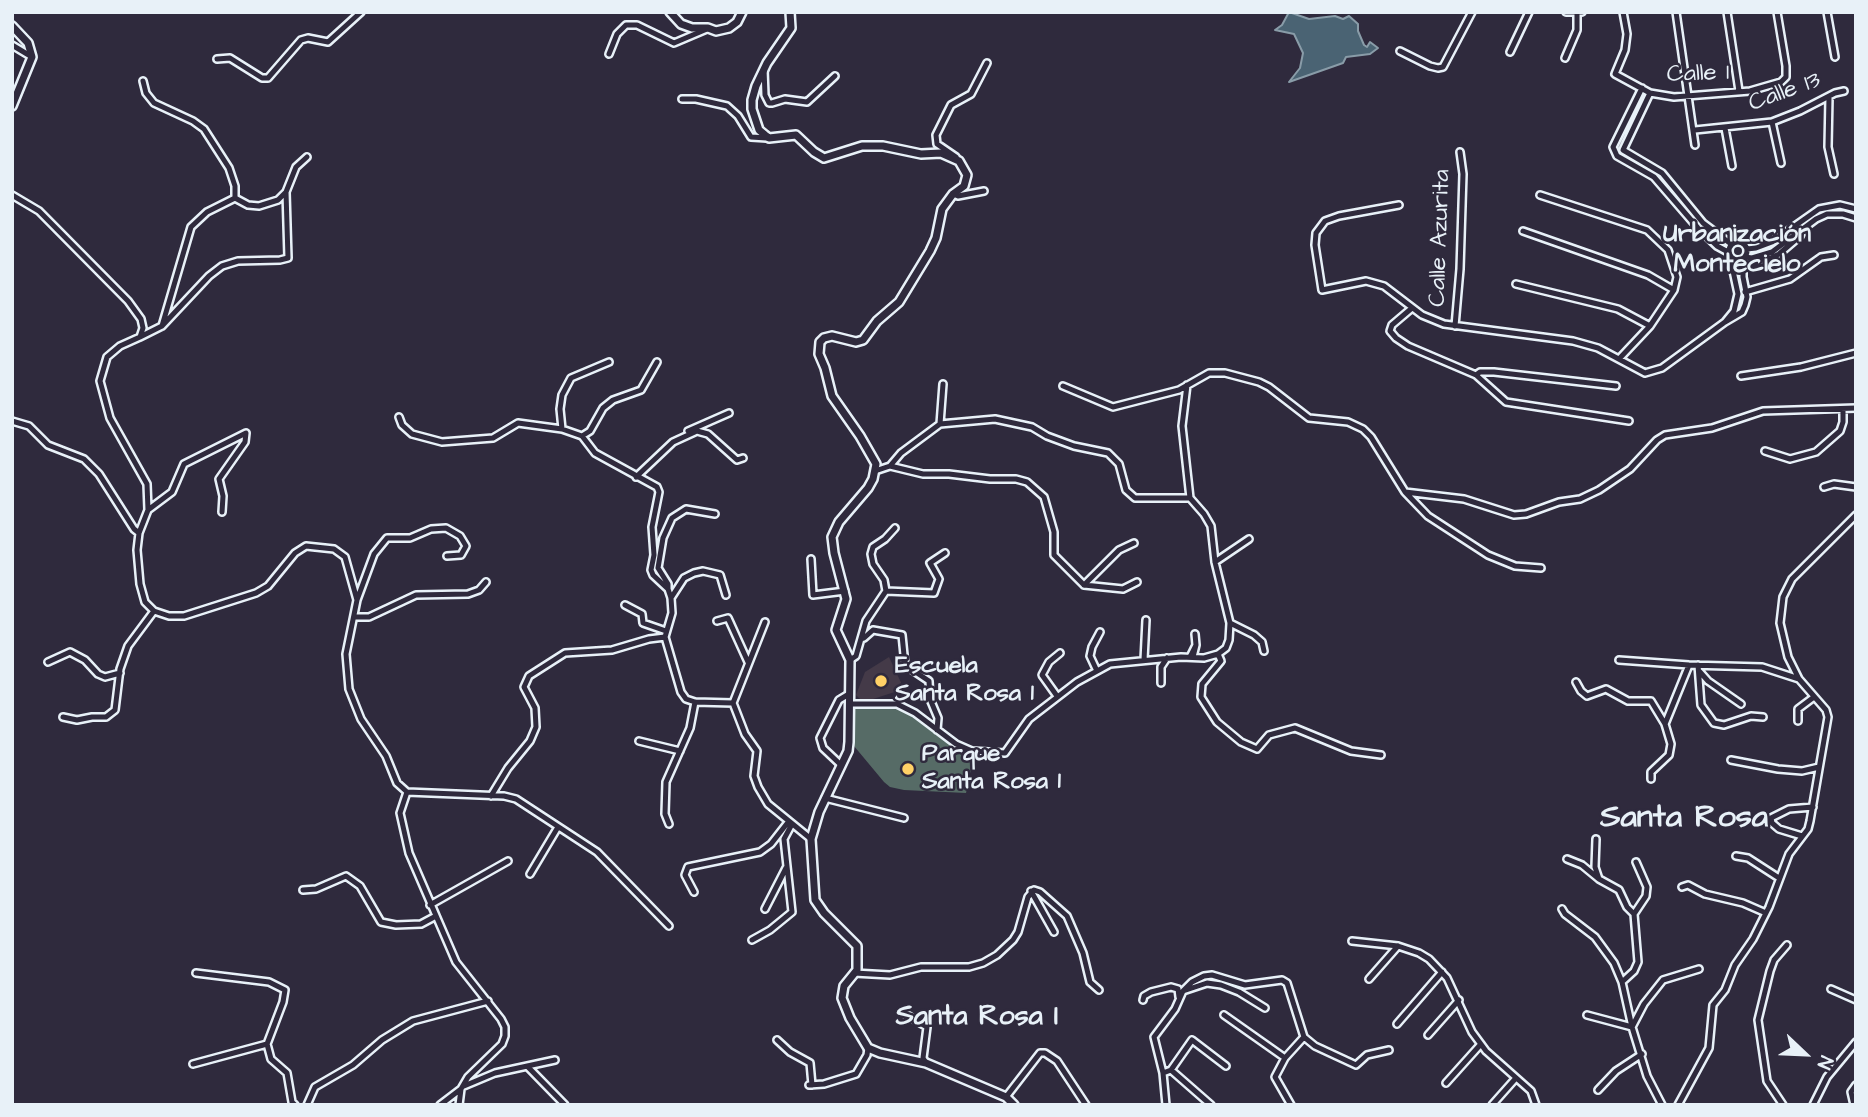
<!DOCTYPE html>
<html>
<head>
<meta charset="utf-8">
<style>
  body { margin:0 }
  #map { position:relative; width:1868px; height:1117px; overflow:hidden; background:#2f2a3d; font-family:"Architects Daughter",sans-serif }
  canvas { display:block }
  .frame { position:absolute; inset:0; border:14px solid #e8f1f8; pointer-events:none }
  .north { position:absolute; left:1770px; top:1019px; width:70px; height:70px; -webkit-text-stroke:5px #2f2a3d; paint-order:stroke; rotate:113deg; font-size:19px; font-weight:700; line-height:28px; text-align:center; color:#e8f1f8 }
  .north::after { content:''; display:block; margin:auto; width:24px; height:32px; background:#e8f1f8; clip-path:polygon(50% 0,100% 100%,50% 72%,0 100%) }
</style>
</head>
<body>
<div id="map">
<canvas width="1868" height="1117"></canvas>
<div class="frame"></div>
<div class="north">N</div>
</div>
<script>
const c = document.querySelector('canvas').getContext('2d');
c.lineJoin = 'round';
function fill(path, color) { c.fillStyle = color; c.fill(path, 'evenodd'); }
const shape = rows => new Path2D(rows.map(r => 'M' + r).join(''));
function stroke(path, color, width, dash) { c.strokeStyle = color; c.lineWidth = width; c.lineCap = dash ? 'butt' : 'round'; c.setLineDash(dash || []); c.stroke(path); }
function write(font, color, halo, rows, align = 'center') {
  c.font = font + ' "Architects Daughter",sans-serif'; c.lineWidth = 5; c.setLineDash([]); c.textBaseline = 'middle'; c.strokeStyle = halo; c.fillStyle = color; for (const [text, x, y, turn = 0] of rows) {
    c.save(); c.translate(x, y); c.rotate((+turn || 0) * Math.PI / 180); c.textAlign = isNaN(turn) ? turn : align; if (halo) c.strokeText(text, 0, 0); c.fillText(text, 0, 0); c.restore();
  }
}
const built = shape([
  [889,657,904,689,873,699,861,700,856,695,865,672]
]);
const green = shape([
  [853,707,899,708,963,751,974,754,966,793,904,790,890,787,884,782,854,746]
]);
const water = shape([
  [1289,12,1309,19,1335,16,1343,19,1349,16,1358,24,1358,31,1364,45,1367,47,1370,42,1378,48,1370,54,1346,57,1343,63,1289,82,1300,68,1303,53,1294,34,1275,30,1282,25,1289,12]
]);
const street = shape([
  [1566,12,1582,12],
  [1623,12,1627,34,1625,50,1615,74,1650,93,1674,97,1750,91,1781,82,1786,77,1786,66,1777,12],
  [1676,12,1695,145],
  [1727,12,1739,91],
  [1827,12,1835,57],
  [12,45,32,57],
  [1400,51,1430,66,1438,68,1443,67,1472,12],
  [1510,52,1529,12],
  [609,54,617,34,626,25,637,25,674,43,707,29],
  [1565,58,1577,30,1577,13],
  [217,59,230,58,262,78,268,78,301,40,308,38,328,42,361,12],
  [764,69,765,95,769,103,772,103,785,99,807,102,835,76],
  [143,81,146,93,154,103,193,121,204,129,229,168,235,186,235,198],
  [1642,88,1613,147,1617,156,1654,177,1698,228,1717,246,1728,252],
  [1650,93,1623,150,1662,173,1703,223,1731,244],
  [1829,97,1828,147,1834,174],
  [682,99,696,99,727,106,738,116,751,137,767,138],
  [1772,122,1781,163],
  [1725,128,1732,166],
  [1695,130,1772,122,1800,111,1835,93,1844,91],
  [956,157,937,144,936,135,951,105,971,94,987,63],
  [953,194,958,196,984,191],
  [12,195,39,211,128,301,141,319,143,328,140,337,120,346,107,357,100,381,110,418,147,484,148,510,139,533,137,550,140,584,145,602,154,611,169,616,184,616,256,593,268,586,295,553,306,546,334,549,345,557,357,600,346,654,349,689,361,719,386,756,397,783,407,792,504,796,516,799,597,852,669,926],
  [1540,195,1647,230,1668,250,1677,277,1674,290,1650,326,1619,359],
  [1399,205,1339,216,1325,221,1316,233,1315,245,1322,290,1366,281,1384,286,1422,315,1444,324,1573,341,1598,348,1645,373,1662,368,1725,322],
  [1523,231,1648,275,1674,290],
  '1729 251a9 9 0 1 1 18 0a9 9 0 1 1-18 0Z',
  [1747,249,1756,248,1772,242,1819,209,1840,205,1856,209],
  [1730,257,1738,294,1734,311,1725,322,1742,312,1745,305,1747,297,1743,277,1743,259],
  [1745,257,1752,258,1772,252,1816,219,1827,214,1843,214,1856,218],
  [1759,259,1771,258,1779,254,1800,236,1804,229],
  [1516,284,1618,309,1650,326],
  [1745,292,1790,279,1821,257,1834,255],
  [1412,308,1392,325,1390,331,1396,338,1408,346,1476,375,1506,402,1629,421],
  [162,326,209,276,222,266,238,261,280,260,288,258,286,192,296,167,307,157],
  [1455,326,1460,269,1463,174,1460,152],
  [140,337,162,326,191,227,207,212,235,198,248,205,259,206,278,200,286,192],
  [1476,375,1480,372,1494,372,1616,386],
  [1741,376,1801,367,1856,353],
  [1063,386,1113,407,1179,390,1209,373,1225,373,1259,382,1269,387,1309,418,1348,422,1363,429,1371,437,1405,492,1464,499,1514,515,1526,514,1559,502,1580,499,1599,490,1630,469,1657,440,1665,435,1712,428,1763,411,1856,408],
  [399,417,402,425,412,434,442,442,493,438,518,423,562,429,582,436,595,453,657,487,659,492,652,527,654,555,651,570,653,575,668,589,671,598,672,613,665,637,681,692,686,699,695,702,733,703,745,734,757,751,754,776,758,787,768,804,811,839],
  [12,421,29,426,48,445,84,459,99,474,134,529,139,533],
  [940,424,943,384],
  [562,429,560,409,562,395,571,378,609,362],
  [688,431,729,413],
  [582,436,590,431,603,408,613,400,641,390,657,362],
  [1765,451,1790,459,1816,452,1840,431,1843,422,1843,409],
  [890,466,923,474,949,474,990,479,1016,479,1027,482,1044,497,1054,532,1054,555,1084,585,1119,550,1134,543],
  [875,471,890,466,901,453,940,424,995,419,1032,427,1047,436,1074,446,1108,453,1119,464,1126,490,1135,498,1190,498],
  [636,477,673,442,697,431,708,434,737,460,743,458],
  [1824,487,1834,484,1856,487],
  [1405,492,1428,516,1488,555,1515,566,1541,568],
  [148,510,172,492,184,464,246,433,245,442,219,479,223,496,222,512],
  [811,559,813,595,845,591],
  [1215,562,1249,539],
  [1084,585,1123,589,1137,582],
  [668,589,668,584,658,568,663,538,672,518,686,509,715,514],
  [886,591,934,593,939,579,930,563,945,553],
  [671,598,684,578,694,573,703,571,720,575,726,595],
  [357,600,374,554,387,538,410,538,431,529,446,528,460,536,466,546,461,555,447,556],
  [625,605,642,614,643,623,666,631],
  [355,617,369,617,416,595,468,594,479,590,486,582],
  [717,621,728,618,748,662],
  [1230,623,1254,635,1262,642,1264,651],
  [864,638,873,630,902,635,905,665,929,681,930,699,938,718,937,730],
  [1218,654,1221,661,1202,684,1201,697,1217,722,1241,742,1257,749,1269,735,1295,728,1351,751,1381,755],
  [1190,657,1196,645,1195,634,1196,645,1193,657],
  [850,660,856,656,866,621,886,591,884,580,873,564,871,554,873,547,885,539,895,528],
  [1144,660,1146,620],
  [1619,660,1689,665,1762,667,1799,679],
  [48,662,70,652,85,660,98,674,105,677,120,673],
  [1698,665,1701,705,1714,723,1724,725,1751,716,1763,717],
  [1097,671,1090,656,1092,647,1100,632],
  [1700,672,1708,681,1741,704],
  [1576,682,1581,691,1587,696,1606,689,1628,701,1651,701,1665,724,1671,744,1669,755,1651,772,1651,779],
  [1161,683,1161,667,1167,658],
  [1057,696,1042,675,1049,662,1060,653],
  [733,703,765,622],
  [849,704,897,704,915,713,956,744,972,751,1005,753,1029,719,1077,682,1110,664,1181,657,1204,658,1218,654,1226,648,1229,640,1230,623,1215,562,1211,526,1204,514,1190,498,1182,426,1187,385],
  [63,717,77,720,92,717,106,717,115,710,120,669,128,646,154,611],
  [1798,721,1798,709,1814,697],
  [1665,724,1689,665],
  [639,741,680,751],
  [1731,760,1778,769,1802,771,1819,767],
  [841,765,823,748,820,738,839,700,849,694],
  [407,792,400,813,409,853,456,962,501,1019,505,1027,505,1036,502,1044,468,1077,461,1089,440,1105],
  [491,796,508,768,530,741,536,727,535,708,524,687,529,676,565,653,612,650,649,639,665,637],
  [825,798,904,818],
  [669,824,665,814,666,782,690,728,695,702],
  [1802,836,1779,829,1772,823,1771,818,1789,809,1813,807],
  [1596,839,1595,867,1599,879,1619,890,1627,907,1634,914],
  [1736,856,1748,858,1779,878],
  [1567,859,1582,865,1599,879],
  [530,874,558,827],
  [1682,887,1688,885,1705,894,1743,903,1766,913],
  [303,890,316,889,346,876,360,886,381,922,396,925,421,924,436,916],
  [1031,891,1054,932],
  [694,892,685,875,688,867,760,852,771,844,789,821],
  [430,905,508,861],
  [765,909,786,868],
  [1562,909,1565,914,1595,937,1614,963,1622,982],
  [752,940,770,930,792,912,784,839,792,824],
  [1352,941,1398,946,1419,953,1429,959,1447,978,1472,1032,1486,1051,1531,1091,1536,1105],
  [196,973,269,982,285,990,283,1002,267,1044,271,1059,287,1073,292,1102,295,1105],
  [854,973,890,975,921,967,969,967,983,963,997,955,1013,940,1018,932,1028,897,1034,890,1040,892,1067,916,1083,953,1090,982,1099,990],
  [1369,979,1398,946],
  [1831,989,1856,1000],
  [1183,991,1192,982,1204,976,1212,975,1245,985,1282,980,1287,983,1304,1037,1285,1058,1275,1077,1291,1105],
  [1143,1000,1144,996,1151,992,1171,987,1178,989,1179,997],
  [902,1012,927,1027,923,1058,926,1063],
  [1224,1015,1285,1058],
  [1587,1015,1632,1027,1622,982,1634,971,1638,962,1634,914,1646,896,1647,887,1636,862],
  [1397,1024,1442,972],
  [1428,1035,1459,1000],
  [1304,1037,1315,1046,1356,1065,1367,1055,1389,1050],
  [777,1040,790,1052,810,1063,812,1085],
  [193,1064,267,1044],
  [528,1067,565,1105],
  [1171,1070,1211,1105],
  [1163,1073,1171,1070,1192,1040,1226,1066],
  [1446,1083,1481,1044],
  [809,1085,824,1084,856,1074,867,1055,868,1048],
  [464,1086,495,1073,555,1060],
  [1598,1090,1616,1071,1642,1054],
  [1006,1097,1040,1053,1045,1053,1057,1061,1086,1105],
  [307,1105,315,1087,353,1065,382,1040,413,1021,488,1001],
  [459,1105,461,1089],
  [1166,1105,1163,1073,1154,1037,1175,1009,1183,991,1207,983,1221,985,1239,992,1265,1008],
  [1492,1105,1516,1078],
  [1662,1105,1647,1076,1632,1027,1644,1004,1663,980,1699,969],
  [1678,1105,1709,1048,1713,1005,1725,990,1735,965,1753,939,1769,907,1789,854,1808,829,1810,821,1828,717,1826,710,1799,679,1788,657,1780,623,1783,597,1792,579,1856,515],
  [1783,1105,1767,1081,1758,1020,1770,971,1774,960,1787,945],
  [1813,1105,1827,1077,1856,1042],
  [1854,1105,1851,1092,1856,1085]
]);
const secondary = shape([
  [670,12,681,24,692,28,708,28,716,31,729,28,737,22,742,12],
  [790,12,791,28,767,63,756,86,752,100,752,109,759,130,765,135,769,138,796,135,814,152,824,158,862,146,883,146,921,154,941,153,959,161,967,175,964,186,953,194,942,209,936,238,930,251,899,302,877,321,863,340,856,342,832,336,824,338,820,342,819,354,825,368,832,396,860,436,876,464,873,479,868,488,839,522,832,537,834,553,846,599,836,630,850,660,849,742,848,751,819,812,811,839,815,900,824,913,857,946,857,970,844,986,842,998,850,1018,868,1048,880,1053,926,1063,1006,1097,1014,1105],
  [12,26,28,43,32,57,12,106]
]);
const markers = [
  [881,681,7,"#ffd166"],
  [908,769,7,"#ffd166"]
];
const streetNames = [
  ["Calle 1",1698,75,-2],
  ["Calle 13",1785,93,-20],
  ["Calle Azurita",1441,238,-88]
];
const poiNames = [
  ["Escuela",895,667],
  ["Santa Rosa 1",895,695],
  ["Parque",922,755],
  ["Santa Rosa 1",922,783]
];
const neighbourhoodNames = [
  ["Urbanización",1737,236],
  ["Montecielo",1737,266]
];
const quarterNames = [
  ["Santa Rosa I",977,1018]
];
const districtNames = [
  ["Santa Rosa",1684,819]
];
fill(built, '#443a48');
fill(green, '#566b66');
fill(water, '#4a6373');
stroke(water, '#899ca8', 2);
stroke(street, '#e8f1f8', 10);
stroke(secondary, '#e8f1f8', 12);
stroke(street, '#2f2a3d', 5);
stroke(secondary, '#2f2a3d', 7);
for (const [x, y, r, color] of markers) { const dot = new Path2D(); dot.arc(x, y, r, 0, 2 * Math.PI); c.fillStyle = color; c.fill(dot); stroke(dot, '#2f2a3d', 2.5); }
write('24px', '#e8f1f8', '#2f2a3d', streetNames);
write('bold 24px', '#e8f1f8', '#2f2a3d', poiNames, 'left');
write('bold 26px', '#e8f1f8', '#2f2a3d', neighbourhoodNames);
write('bold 28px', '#e8f1f8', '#2f2a3d', quarterNames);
write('bold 32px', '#e8f1f8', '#2f2a3d', districtNames);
</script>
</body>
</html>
